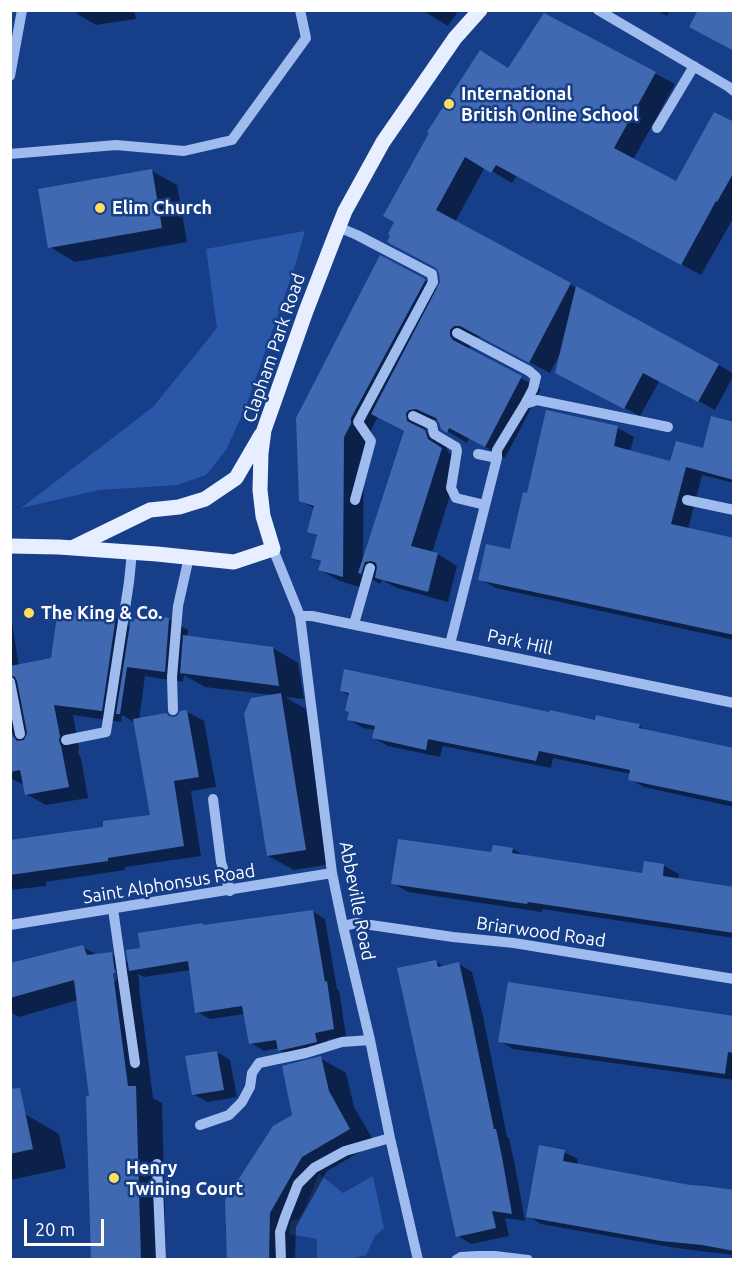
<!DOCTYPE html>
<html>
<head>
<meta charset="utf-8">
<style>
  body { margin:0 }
  #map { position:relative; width:744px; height:1270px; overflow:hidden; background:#173f89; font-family:Ubuntu,sans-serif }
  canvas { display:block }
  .frame { position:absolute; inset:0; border:12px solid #fff; pointer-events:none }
  .scale { position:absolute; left:24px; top:1219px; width:80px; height:27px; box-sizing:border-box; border:3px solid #fff; border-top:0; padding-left:8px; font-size:18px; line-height:21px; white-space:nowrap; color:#fff; -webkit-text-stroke:4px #173f89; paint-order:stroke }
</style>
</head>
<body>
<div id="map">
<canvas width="744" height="1270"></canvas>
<div class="frame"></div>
<div class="scale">20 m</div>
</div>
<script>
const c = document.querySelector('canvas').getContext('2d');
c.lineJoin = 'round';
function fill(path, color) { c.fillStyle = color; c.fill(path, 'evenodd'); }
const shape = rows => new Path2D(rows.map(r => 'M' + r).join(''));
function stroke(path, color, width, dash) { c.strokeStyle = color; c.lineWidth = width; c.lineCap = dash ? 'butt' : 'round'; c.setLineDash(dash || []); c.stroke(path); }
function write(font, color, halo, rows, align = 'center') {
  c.font = font + ' Ubuntu,sans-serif'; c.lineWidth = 5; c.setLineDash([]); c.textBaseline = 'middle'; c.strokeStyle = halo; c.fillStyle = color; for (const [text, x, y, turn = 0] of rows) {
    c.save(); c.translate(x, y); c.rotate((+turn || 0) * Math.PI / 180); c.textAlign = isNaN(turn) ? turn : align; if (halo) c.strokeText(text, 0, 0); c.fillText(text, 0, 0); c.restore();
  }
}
const green = shape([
  [305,231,295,266,245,409,226,450,206,475,177,485,99,490,21,508,153,407,217,328,206,249],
  [319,1174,343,1193,373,1176,384,1228,375,1236,366,1255,351,1259,317,1259,317,1239,289,1234,291,1221,298,1219,303,1212]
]);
const shadow = shape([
  [76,10,134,10,136,19,96,25,77,14],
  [422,10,459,10,448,26],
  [657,10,670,10,667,16],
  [544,15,675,84,633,160,676,183,734,124,734,217,701,275,517,175,512,183,485,167,455,222,719,365,734,374,734,375,715,410,660,380,640,416,573,381,561,352,550,373,482,337,474,337,470,342,470,349,471,351,541,389,505,458,469,438,467,443,442,428,437,420,429,420,425,425,427,433,445,443,448,452,461,460,432,553,438,554,457,566,448,602,397,588,382,580,380,584,363,574,362,588,340,581,320,570,322,563,312,558,318,537,308,531,315,509,300,500,424,280,439,289,442,281,438,268,408,253,510,70],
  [378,417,405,432,363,562,364,449,371,436,371,430],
  [152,171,177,185,187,242,75,262,50,247],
  [548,411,618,428,634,437,630,452,672,462,704,450,734,424,734,483,702,475,688,529,734,539,734,640,496,588,480,579,512,551,528,495],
  [10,611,19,666,52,660,116,618,131,627,144,622,145,616,169,619,188,630,187,637,273,648,298,663,304,699,285,697,306,709,331,864,294,870,268,856,272,695,205,687,184,675,183,682,145,676,139,720,174,719,186,711,204,721,216,787,191,791,201,856,125,867,125,870,46,882,46,886,10,890,10,841,105,828,152,816,135,723,122,715,121,722,73,715,79,748,78,753,81,758,88,798,46,805,26,794,24,784,22,784,10,778],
  [341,691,550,714,597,722,639,726,651,733,734,750,734,807,644,787,630,779,631,774,553,758,551,768,443,746,440,757,388,746,374,738,375,730,363,728,348,719,350,712,350,696],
  [494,846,513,849,526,857,643,875,645,863,664,866,679,874,678,880,734,889,734,938,542,909,542,912,408,892,393,883,493,854],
  [312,911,325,919,337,989,339,990,346,1036,327,1040,329,1049,292,1058,280,1050,279,1048,264,1051,251,1043,245,1014,210,1019,197,1012,191,970,144,977,138,974,140,988,139,988,153,1098,162,1103,166,1260,93,1260,91,1098,78,1000,19,1017,10,1012,10,964,82,947,98,955,111,954,130,964,142,949,204,926],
  [113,970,116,970,117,980,114,981],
  [436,962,445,967,459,964,472,972,483,1016,507,1137,509,1138,515,1166,525,1221,505,1218,509,1236,471,1244,458,1236],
  [734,1018,734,1080,513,1049,500,1041],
  [217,1052,230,1060,237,1097,207,1102,193,1094],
  [320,1058,346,1073,354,1107,375,1143,327,1171,296,1227,295,1260,229,1260],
  [25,1114,59,1134,66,1168,10,1180,10,1118],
  [564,1152,578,1159,577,1165,690,1187,734,1191,734,1255,676,1248,541,1224,528,1216]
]);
const building = shape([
  [698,10,734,10,734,51,689,27],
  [544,13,656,72,614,148,676,181,714,112,734,122,734,172,717,202,716,201,681,265,496,165,491,173,465,157,436,210,571,283,529,363,460,326,454,326,450,330,450,336,453,340,522,376,485,447,449,428,447,433,441,429,439,423,436,418,416,409,409,410,406,413,407,421,425,430,428,439,442,448,411,546,438,553,428,592,375,578,377,567,376,563,371,561,365,562,361,574,358,573,404,431,371,414,440,282,439,273,436,268,387,242,390,236,388,234,394,222,383,216,429,133,427,132,480,50,508,68],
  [152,169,162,228,48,248,38,189],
  [380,255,425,279,425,281,351,418,351,424,344,437,343,577,318,570,321,561,311,558,317,535,307,532,314,506,299,501,296,418],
  [576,286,719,364,698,402,643,373,624,409,555,373],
  [546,410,618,426,614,446,670,461,676,441,703,448,711,416,734,422,734,480,686,467,671,524,734,538,734,635,478,580,486,544,510,549,523,492,527,493],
  [58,608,116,616,102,711,54,705,60,736,59,741,61,746,69,787,25,795,20,770,10,772,10,724,13,736,17,741,24,740,27,733,17,681,15,677,10,675,10,666,51,658],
  [144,614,169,618,165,672,127,667,120,714,116,714,131,618,143,620],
  [183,635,273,647,279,686,180,673,180,674],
  [344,669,549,712,550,710,595,720,596,715,618,720,640,724,639,728,734,748,734,802,628,780,630,770,539,751,536,761,428,739,426,750,372,738,375,726,347,720,349,712,345,711,349,693,340,691],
  [281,693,306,850,267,856,244,714,251,698],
  [187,710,199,777,174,781,184,846,108,858,108,861,10,875,10,840,103,827,103,821,150,815,133,719,166,713,169,716,174,717,177,716,180,711],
  [398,839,491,852,493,845,513,848,512,853,642,873,644,861,664,864,663,876,734,887,734,933,528,902,527,904,391,884],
  [313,910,325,982,327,981,334,1029,315,1033,317,1042,278,1051,276,1040,249,1044,242,1006,195,1013,188,961,129,971,126,950,140,948,138,933,203,923,203,925],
  [83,945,87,955,112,952,115,973,113,973,128,1086,136,1086,141,1260,91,1260,86,1096,89,1096,74,980,10,998,10,963],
  [436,960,438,967,459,962,469,1007,494,1129,496,1129,502,1157,512,1214,492,1211,496,1228,456,1237,397,968],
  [508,982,734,1016,734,1053,728,1052,725,1074,498,1042],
  [217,1051,224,1090,192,1095,185,1056],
  [321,1056,329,1091,350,1129,302,1157,270,1213,269,1260,227,1260,225,1200,273,1126,292,1115,282,1066],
  [20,1088,33,1149,10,1154,10,1089],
  [539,1145,565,1150,563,1161,690,1185,705,1186,734,1190,734,1251,702,1245,661,1241,526,1217]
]);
const minor = shape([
  [598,10,729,87,734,91],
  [10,76,22,10],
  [657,128,694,66],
  [10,154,116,145,184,151,232,140,306,38,300,10],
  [338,227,357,235,432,274,433,282,358,422,371,441,355,500],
  [457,333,529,371,536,377,533,389,525,404],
  [413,416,432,425,434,434,456,447,457,451,451,488,456,498,485,505],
  [478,454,497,458],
  [687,500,734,510],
  [273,549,300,616,332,873,343,926,370,1040,390,1138,418,1260],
  [300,616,312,616,734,703],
  [354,624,370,568],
  [450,644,497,458,497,450,525,404,537,400,668,427],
  [10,682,20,734],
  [173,710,172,677,178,606,189,557],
  [66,740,106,732,129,582,132,552],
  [213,799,221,862,230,891],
  [113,909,135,1063],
  [10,925,332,873],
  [343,926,357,923,453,937,514,943,734,979],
  [200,1125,229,1115,242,1102,250,1087,252,1073,259,1063,306,1053,342,1042,370,1040],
  [157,1164,161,1260],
  [281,1260,280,1232,285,1217,298,1184,314,1168,345,1151,390,1138],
  [456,1260,461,1257,477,1256,495,1256,528,1260]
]);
const major = shape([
  [10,546,59,547,157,554,234,562,273,549,263,516,260,490,261,453,264,430,306,311,335,236,345,211,383,142,455,38,480,10],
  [74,547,150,510,179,507,205,499,236,478,261,435]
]);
const markers = [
  [449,104,6,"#ffde5d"],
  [100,208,6,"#ffde5d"],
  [29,613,6,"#ffde5d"],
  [114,1178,6,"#ffde5d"]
];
const poiNames = [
  ["International",461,94],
  ["British Online School",461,115],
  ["Elim Church",112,208],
  ["The King & Co.",41,613],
  ["Henry",126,1168],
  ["Twining Court",126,1189]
];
const streetNames = [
  ["Clapham Park Road",274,348,-71],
  ["Park Hill",520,642,12],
  ["Saint Alphonsus Road",169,884,-9],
  ["Abbeville Road",357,901,79],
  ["Briarwood Road",541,932,8]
];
fill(green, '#2a57a8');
fill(shadow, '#0007');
fill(building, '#4069b2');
stroke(minor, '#a0bcee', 10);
stroke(major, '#e7eeff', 15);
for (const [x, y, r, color] of markers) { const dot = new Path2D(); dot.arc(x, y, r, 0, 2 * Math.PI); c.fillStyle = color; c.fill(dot); stroke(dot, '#173f89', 2); }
write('bold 18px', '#fff', '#173f89', poiNames, 'left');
write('18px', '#fff', '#173f89', streetNames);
</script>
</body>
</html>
